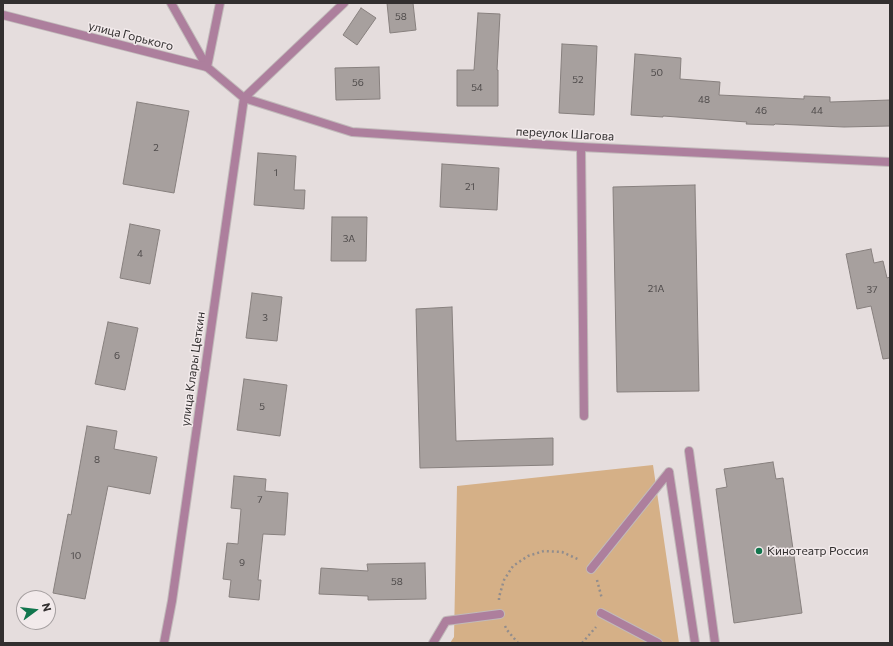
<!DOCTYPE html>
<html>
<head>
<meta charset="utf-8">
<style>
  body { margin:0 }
  #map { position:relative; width:893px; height:646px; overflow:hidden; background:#e5dddd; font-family:Commissioner,sans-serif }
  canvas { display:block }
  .frame { position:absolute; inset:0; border:4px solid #322f2f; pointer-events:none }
  .north { position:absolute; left:16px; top:590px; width:40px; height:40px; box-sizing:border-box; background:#f2eaeb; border:1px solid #a59fa0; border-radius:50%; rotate:75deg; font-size:11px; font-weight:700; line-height:16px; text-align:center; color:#322f2f }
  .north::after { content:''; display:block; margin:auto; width:14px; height:18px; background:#12764e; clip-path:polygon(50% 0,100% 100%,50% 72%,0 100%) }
</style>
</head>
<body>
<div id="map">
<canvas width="893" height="646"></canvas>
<div class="frame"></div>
<div class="north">N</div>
</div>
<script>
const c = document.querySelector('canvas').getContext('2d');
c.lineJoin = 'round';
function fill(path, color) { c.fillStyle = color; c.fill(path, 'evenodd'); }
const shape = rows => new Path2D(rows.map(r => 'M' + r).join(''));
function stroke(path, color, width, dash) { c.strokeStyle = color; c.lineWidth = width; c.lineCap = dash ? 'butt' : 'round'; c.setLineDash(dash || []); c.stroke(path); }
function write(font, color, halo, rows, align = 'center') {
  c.font = font + ' Commissioner,sans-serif'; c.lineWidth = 3; c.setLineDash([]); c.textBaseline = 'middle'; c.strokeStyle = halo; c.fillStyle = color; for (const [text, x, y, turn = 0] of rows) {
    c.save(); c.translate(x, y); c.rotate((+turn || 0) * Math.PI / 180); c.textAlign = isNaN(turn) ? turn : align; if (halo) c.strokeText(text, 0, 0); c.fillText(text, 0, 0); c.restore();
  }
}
const green = shape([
  [653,465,679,643,450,643,454,637,457,486]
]);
const building = shape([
  [387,3,413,3,416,30,390,33,387,3],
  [361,8,376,18,357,45,343,35,361,8],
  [478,13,500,14,497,70,498,70,498,106,457,106,457,70,474,70,478,13],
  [562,44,597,46,594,115,559,113,562,44],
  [635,54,681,58,680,79,720,82,719,95,804,99,804,96,830,97,830,102,890,100,890,126,844,127,775,124,774,125,746,124,747,122,663,116,663,117,631,115,635,54],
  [379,67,380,99,336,100,335,68,379,67],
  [137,102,189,111,174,193,123,184,137,102],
  [258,153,296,156,294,190,305,190,304,209,254,205,258,153],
  [442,164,499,168,497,210,440,207,442,164],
  [695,185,699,391,617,392,613,187,695,185],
  [332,217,367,217,366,261,331,261,332,217],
  [130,224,160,230,150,284,120,278,130,224],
  [871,249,874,263,883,261,887,278,890,277,890,358,883,359,871,306,857,309,846,254,871,249],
  [252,293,282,297,277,341,246,338,252,293],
  [452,307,456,441,553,438,553,465,420,468,416,309,452,307],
  [108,322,138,328,125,390,95,384,108,322],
  [244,379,287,385,280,436,237,430,244,379],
  [87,426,117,431,114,449,157,457,150,494,108,486,85,599,53,593,68,514,71,515,87,426],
  [773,462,776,479,783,478,802,613,734,623,716,489,727,487,724,469,773,462],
  [234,476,266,479,265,491,288,493,285,535,263,534,258,580,261,580,259,600,229,597,231,580,223,579,227,543,238,544,241,509,231,508,234,476],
  [425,563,426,599,368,600,368,596,319,594,321,568,368,571,367,564,425,563]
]);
const path = shape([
  [597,580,602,599],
  [499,600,499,597,504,580,513,566,528,556,544,551,562,552,580,560],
  [505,626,507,630,518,643],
  [582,643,596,627]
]);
const lane = shape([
  [171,3,207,67],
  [581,147,584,416],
  [689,451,715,643],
  [669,472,695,643],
  [591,569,669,472],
  [601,613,658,643],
  [433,643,446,621,500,614]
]);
const street = shape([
  [3,15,207,67,244,98,352,132,581,147,890,162],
  [207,67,220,3],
  [244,98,344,3],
  [164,643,172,601,244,98]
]);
const markers = [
  [759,551,4,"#12764e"]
];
const numberNames = [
  ["58",401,17],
  ["50",657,73],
  ["52",578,80],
  ["56",358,83],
  ["54",477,88],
  ["48",704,100],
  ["46",761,111],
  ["44",817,111],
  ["2",156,148],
  ["1",276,173],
  ["21",470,187],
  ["3А",349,239],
  ["4",140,254],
  ["21А",656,289],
  ["37",872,290],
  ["3",265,318],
  ["6",117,356],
  ["5",262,407],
  ["8",97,460],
  ["7",260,500],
  ["10",76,556],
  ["9",242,563],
  ["58",397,582]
];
const streetNames = [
  ["улица Горького",131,36,14],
  ["переулок Шагова",565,134,3],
  ["улица Клары Цеткин",193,369,-82]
];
const poiNames = [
  ["Кинотеатр Россия",767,551]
];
fill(green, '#d5b087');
fill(building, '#a7a09e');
stroke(building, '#87807e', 1);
stroke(lane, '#c1baba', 10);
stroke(street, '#c1baba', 10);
stroke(path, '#928d8d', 2.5, [2, 3]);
stroke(lane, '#ad7f9d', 8);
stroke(street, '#ad7f9d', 8);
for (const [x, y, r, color] of markers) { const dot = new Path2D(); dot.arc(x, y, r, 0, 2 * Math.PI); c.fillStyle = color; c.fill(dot); stroke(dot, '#f2eaeb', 1.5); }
write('10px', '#4f4b4b', null, numberNames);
write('12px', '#322f2f', '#f2eaeb', streetNames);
write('12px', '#322f2f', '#f2eaeb', poiNames, 'left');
</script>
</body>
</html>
